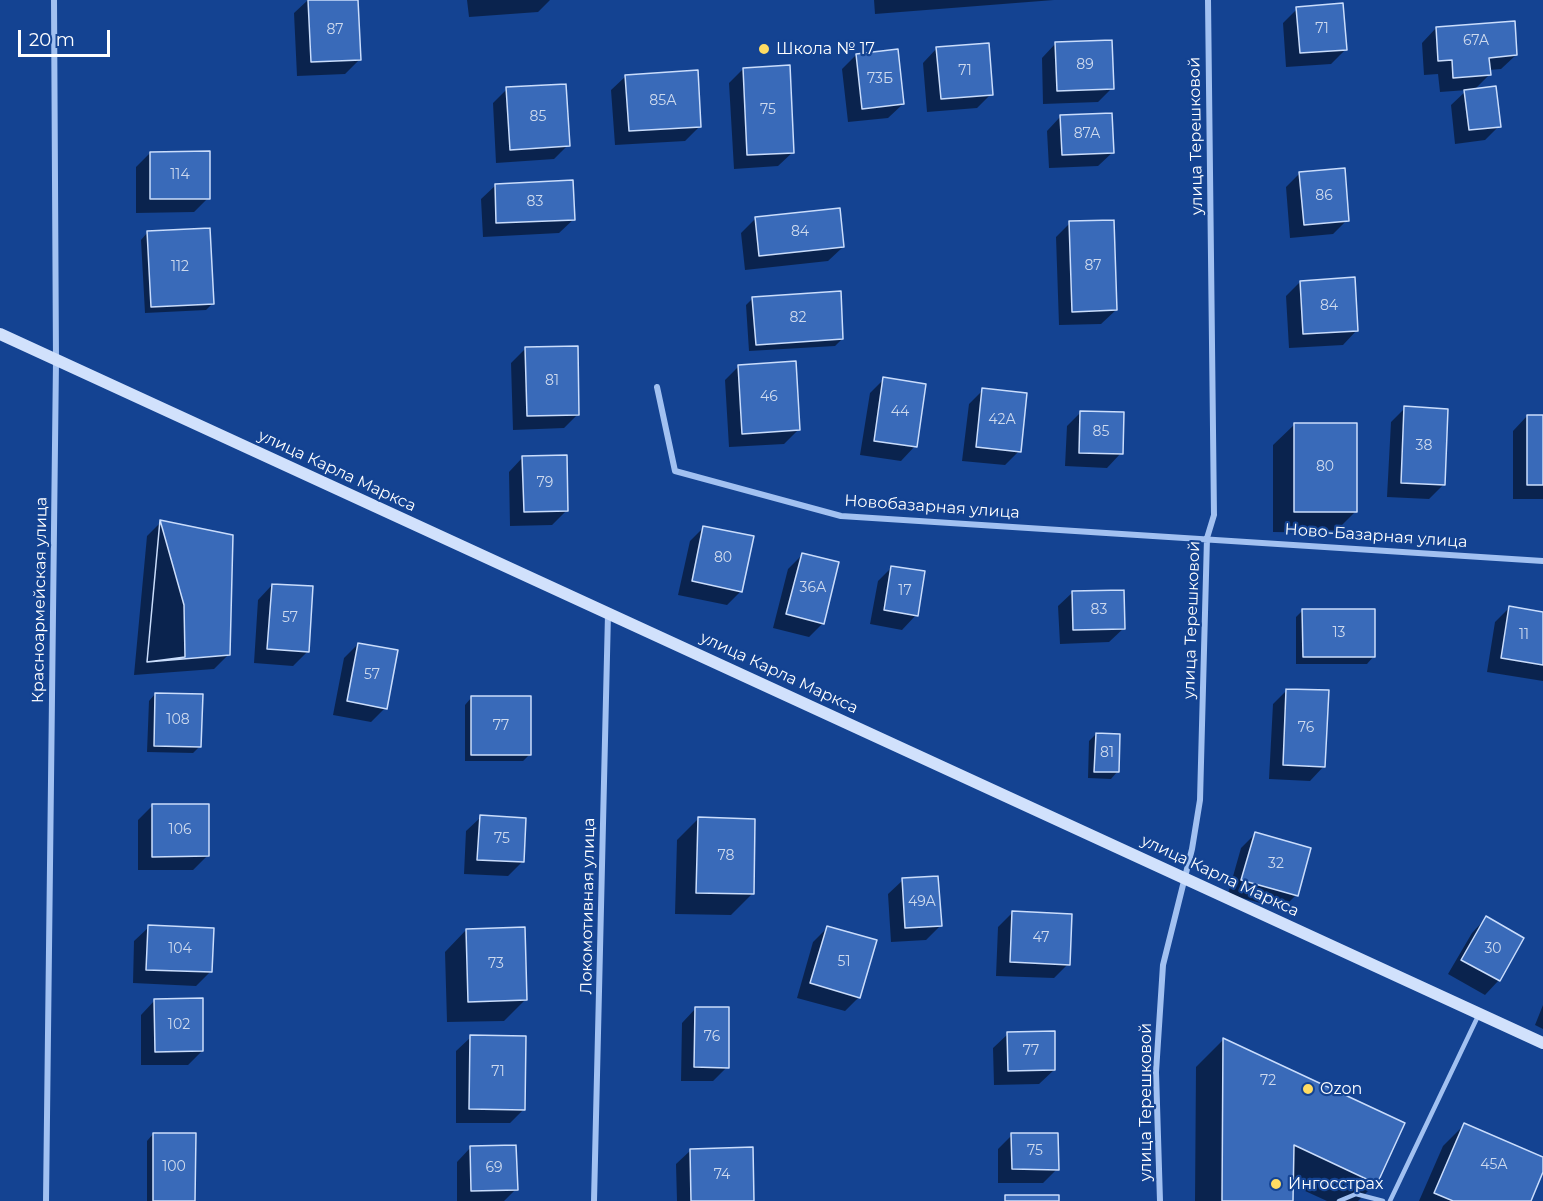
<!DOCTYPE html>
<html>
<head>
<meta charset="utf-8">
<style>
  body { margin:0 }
  #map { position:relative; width:1543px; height:1201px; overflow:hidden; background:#144392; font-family:Montserrat,sans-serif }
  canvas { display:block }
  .scale { position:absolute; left:18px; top:30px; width:92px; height:27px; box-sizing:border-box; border:3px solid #fff; border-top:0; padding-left:8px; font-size:18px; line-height:21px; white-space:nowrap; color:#fff; -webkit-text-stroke:4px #144392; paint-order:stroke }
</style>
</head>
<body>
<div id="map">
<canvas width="1543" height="1201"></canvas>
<div class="scale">20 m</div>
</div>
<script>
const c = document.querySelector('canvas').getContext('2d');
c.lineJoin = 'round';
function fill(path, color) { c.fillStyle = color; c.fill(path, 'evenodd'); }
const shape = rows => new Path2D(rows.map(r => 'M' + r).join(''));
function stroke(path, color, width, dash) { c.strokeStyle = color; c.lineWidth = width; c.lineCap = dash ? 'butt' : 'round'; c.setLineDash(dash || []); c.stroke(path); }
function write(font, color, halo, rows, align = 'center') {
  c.font = font + ' Montserrat,sans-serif'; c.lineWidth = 4.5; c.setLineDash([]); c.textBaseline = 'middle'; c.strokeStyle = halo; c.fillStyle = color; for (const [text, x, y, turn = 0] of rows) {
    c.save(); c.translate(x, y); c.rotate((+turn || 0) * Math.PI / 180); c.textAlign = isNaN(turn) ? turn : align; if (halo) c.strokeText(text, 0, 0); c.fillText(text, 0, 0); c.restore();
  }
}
const shadow = shape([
  [308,0,357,0,360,59,345,74,297,76,294,13],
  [467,0,550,0,538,12,469,17],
  [874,0,1054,0,875,14],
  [1297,9,1346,49,1331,64,1286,67,1283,23],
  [1436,28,1516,55,1501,69,1489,70,1489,75,1474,90,1499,126,1485,140,1455,144,1451,105,1467,90,1440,92,1438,74,1424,75,1422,43],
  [1056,43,1112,88,1098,102,1043,104,1042,58],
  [937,48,991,94,977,108,927,112,923,63],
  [856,55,903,104,888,118,848,122,842,69],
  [743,69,793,152,778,166,734,169,729,83],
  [626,76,700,126,685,141,615,145,611,90],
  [507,89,568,145,554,159,496,163,493,103],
  [1061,116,1113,152,1098,166,1049,168,1047,131],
  [150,153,208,198,194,212,136,213,136,167],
  [1300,173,1347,220,1333,234,1290,238,1286,187],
  [496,185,574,219,559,233,483,237,481,199],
  [755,219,843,247,828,261,745,270,741,233],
  [1070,223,1116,310,1101,324,1059,325,1056,237],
  [147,233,213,303,206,310,145,313,141,240],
  [1300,282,1357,330,1343,345,1289,348,1286,296],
  [753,298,842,339,835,346,749,351,746,305],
  [525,349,578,414,564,428,513,430,511,363],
  [739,366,798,430,784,444,729,447,725,380],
  [884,379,915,446,901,461,860,455,870,393],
  [983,390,1019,451,1005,465,962,461,969,404],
  [1405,408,1443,485,1429,499,1387,497,1391,422],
  [1081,412,1121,453,1107,468,1065,466,1067,426],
  [1527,416,1543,416,1543,499,1513,499,1513,431],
  [1295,424,1356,511,1334,533,1273,532,1273,445],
  [523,457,567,510,552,525,510,526,509,472],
  [161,522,229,654,214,669,134,675,147,536],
  [704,527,741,591,727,605,678,595,690,541],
  [802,555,823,623,809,637,773,628,788,569],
  [892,567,916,615,902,630,870,624,878,581],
  [272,585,308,651,293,666,254,663,258,600],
  [1073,592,1124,628,1109,642,1060,644,1058,606],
  [1509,608,1543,613,1543,681,1487,672,1495,622],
  [1303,610,1373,657,1367,664,1296,664,1296,617],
  [358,644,385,708,371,722,333,715,344,658],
  [1287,690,1324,766,1310,781,1269,779,1273,704],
  [155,694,200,746,193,753,147,752,149,701],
  [471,698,530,754,523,761,465,761,465,705],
  [1096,734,1117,772,1111,779,1088,778,1089,741],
  [152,806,207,856,193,870,138,870,138,820],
  [481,817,522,862,508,876,464,874,466,831],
  [698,819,752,894,731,915,675,914,677,840],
  [1255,834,1296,895,1282,909,1228,894,1241,848],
  [903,880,940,926,926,940,891,942,888,894],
  [1012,913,1068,964,1054,978,996,976,998,927],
  [1486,918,1499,980,1485,995,1448,974,1472,933],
  [149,927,210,972,196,986,133,983,134,941],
  [827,928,859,997,845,1011,797,998,813,942],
  [466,930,525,1000,504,1021,447,1022,445,952],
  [155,1000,202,1051,188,1065,141,1065,141,1015],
  [1543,1005,1543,1029,1535,1025],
  [696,1008,727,1067,713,1081,681,1081,682,1023],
  [1008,1034,1054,1070,1039,1084,994,1085,993,1048],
  [471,1037,524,1109,510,1123,456,1123,456,1051],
  [1223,1040,1376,1183,1358,1201,1327,1201,1292,1185,1292,1201,1195,1201,1196,1067],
  [1464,1125,1543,1159,1543,1169,1529,1201,1419,1201,1443,1146],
  [153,1134,194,1201,147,1201,147,1141],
  [1012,1135,1057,1169,1043,1183,998,1183,998,1149],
  [471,1147,516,1189,504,1201,457,1201,457,1162],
  [691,1150,753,1201,677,1201,676,1164]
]);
const building = shape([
  [308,0,358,0,361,60,311,62,308,0],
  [1343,3,1347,50,1300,53,1296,7,1343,3],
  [1515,21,1517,55,1489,58,1491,75,1453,78,1452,60,1438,61,1436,27,1515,21],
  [1112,40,1114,89,1057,91,1055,42,1112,40],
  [989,43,993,95,941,99,936,47,989,43],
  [898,49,904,104,862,109,856,54,898,49],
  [790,65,794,153,747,155,743,68,790,65],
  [698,70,701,127,629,131,625,75,698,70],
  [566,84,570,146,510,150,506,87,566,84],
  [1496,86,1501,127,1469,130,1464,90,1496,86],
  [1112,113,1114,153,1062,155,1060,115,1112,113],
  [210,151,210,199,150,199,150,152,210,151],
  [1345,168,1349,221,1304,225,1299,172,1345,168],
  [573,180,575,220,496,223,495,184,573,180],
  [840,208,844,247,759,256,755,217,840,208],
  [1114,220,1117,310,1072,312,1069,221,1114,220],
  [210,228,214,304,151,307,147,231,210,228],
  [1355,277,1358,331,1303,334,1300,281,1355,277],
  [841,291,843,339,756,345,752,297,841,291],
  [578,346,579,415,527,416,525,347,578,346],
  [796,361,800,430,742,434,738,365,796,361],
  [883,377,926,384,917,447,874,441,883,377],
  [982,388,1027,393,1021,452,976,447,982,388],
  [1404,406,1448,409,1445,485,1401,483,1404,406],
  [1080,411,1124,412,1123,454,1079,453,1080,411],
  [1527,415,1543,415,1543,485,1527,485,1527,415],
  [1294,423,1357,423,1357,512,1294,512,1294,423],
  [567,455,568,511,524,512,522,456,567,455],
  [160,520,184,605,185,657,147,662,160,520],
  [160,520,233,535,230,655,147,662,160,520],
  [703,526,754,536,742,592,692,581,703,526],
  [802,553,839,562,824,624,786,614,802,553],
  [891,566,925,571,918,616,884,610,891,566],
  [272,584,313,586,309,652,267,649,272,584],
  [1124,590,1125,629,1073,630,1072,591,1124,590],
  [1509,606,1543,612,1543,665,1501,658,1509,606],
  [1302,609,1375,609,1375,657,1303,657,1302,609],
  [358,643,398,650,387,709,347,701,358,643],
  [1286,689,1329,690,1325,767,1283,765,1286,689],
  [155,693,203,694,201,747,154,746,155,693],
  [471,696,531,696,531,755,471,755,471,696],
  [1096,733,1120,734,1119,772,1094,772,1096,733],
  [152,804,209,804,209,856,152,857,152,804],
  [480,815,526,818,524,862,477,860,480,815],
  [698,817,755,819,754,894,696,893,698,817],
  [1255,832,1311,848,1298,896,1241,880,1255,832],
  [938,876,942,926,905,928,902,878,938,876],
  [1012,911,1072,914,1070,965,1010,962,1012,911],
  [1486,916,1524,938,1500,981,1461,960,1486,916],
  [148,925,214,928,212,972,146,970,148,925],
  [827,926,877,940,860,998,810,983,827,926],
  [525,927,527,1000,468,1002,466,929,525,927],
  [203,998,203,1051,155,1052,154,999,203,998],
  [695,1007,729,1007,729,1068,694,1067,695,1007],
  [1055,1031,1055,1070,1008,1071,1007,1032,1055,1031],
  [470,1035,526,1036,525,1110,469,1109,470,1035],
  [1223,1038,1405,1123,1377,1184,1294,1145,1293,1201,1222,1201,1223,1038],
  [1464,1123,1543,1157,1543,1172,1531,1201,1453,1201,1434,1193,1464,1123],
  [153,1133,196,1133,195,1201,153,1201,153,1133],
  [1011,1133,1058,1133,1059,1170,1012,1169,1011,1133],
  [516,1145,518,1190,471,1191,470,1146,516,1145],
  [753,1147,754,1201,691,1201,690,1149,753,1147],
  [1005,1195,1059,1195,1059,1201,1005,1201,1005,1195]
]);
const lane = shape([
  [1339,1201,1356,1194,1383,1201],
  [1390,1201,1479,1014]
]);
const street = shape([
  [657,387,675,471,841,516,1543,561],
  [46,1201,56,361,54,0],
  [594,1201,608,614],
  [1160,1201,1156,1072,1163,965,1192,849,1200,800,1207,538,1214,515,1208,0]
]);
const secondary = shape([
  [0,334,1543,1043]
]);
const markers = [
  [764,49,6,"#ffdc63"],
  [1308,1089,6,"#ffdc63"],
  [1276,1184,6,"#ffdc63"]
];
const numberNames = [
  ["71",1322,29],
  ["87",335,30],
  ["67А",1476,41],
  ["89",1085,65],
  ["71",965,71],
  ["73Б",880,79],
  ["85А",663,101],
  ["75",768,110],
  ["85",538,117],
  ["87А",1087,134],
  ["114",180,175],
  ["86",1324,196],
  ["83",535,202],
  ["84",800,232],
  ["87",1093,266],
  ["112",180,267],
  ["84",1329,306],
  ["82",798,318],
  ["81",552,381],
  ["46",769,397],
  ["44",900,412],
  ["42А",1002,420],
  ["85",1101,432],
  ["38",1424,446],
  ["80",1325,467],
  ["79",545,483],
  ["80",723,558],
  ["36А",813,588],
  ["17",905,591],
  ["83",1099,610],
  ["57",290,618],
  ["13",1339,633],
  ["11",1524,635],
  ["57",372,675],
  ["108",178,720],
  ["77",501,726],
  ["76",1306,728],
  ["81",1107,753],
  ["106",180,830],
  ["75",502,839],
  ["78",726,856],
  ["32",1276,864],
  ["49А",922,902],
  ["47",1041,938],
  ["104",180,949],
  ["30",1493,949],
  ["51",844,962],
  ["73",496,964],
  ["102",179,1025],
  ["76",712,1037],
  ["77",1031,1051],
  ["71",498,1072],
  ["72",1268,1081],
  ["75",1035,1151],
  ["45А",1494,1165],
  ["100",174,1167],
  ["69",494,1168],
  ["74",722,1175]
];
const poiNames = [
  ["Школа № 17",776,49],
  ["Ozon",1320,1089],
  ["Ингосстрах",1288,1184]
];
const streetNames = [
  ["улица Терешковой",1196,136,-91],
  ["улица Карла Маркса",337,471,25],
  ["Новобазарная улица",932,507,4],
  ["Ново-Базарная улица",1376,536,4],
  ["Красноармейская улица",40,600,-89],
  ["улица Терешковой",1192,620,-88],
  ["улица Карла Маркса",779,673,25],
  ["улица Карла Маркса",1220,876,25],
  ["Локомотивная улица",588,906,-89],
  ["улица Терешковой",1146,1102,-90]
];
fill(shadow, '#0007');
fill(building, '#396ab9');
stroke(building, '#caddfc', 1.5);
stroke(lane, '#a2c1f1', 4.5);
stroke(street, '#a2c1f1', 6);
stroke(secondary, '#d1e1fc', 12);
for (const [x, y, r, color] of markers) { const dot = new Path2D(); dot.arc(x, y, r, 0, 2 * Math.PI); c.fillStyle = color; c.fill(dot); stroke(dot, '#144392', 2); }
write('14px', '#cedaee', null, numberNames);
write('16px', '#fff', '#144392', poiNames, 'left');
write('16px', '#fff', '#144392', streetNames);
</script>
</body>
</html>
